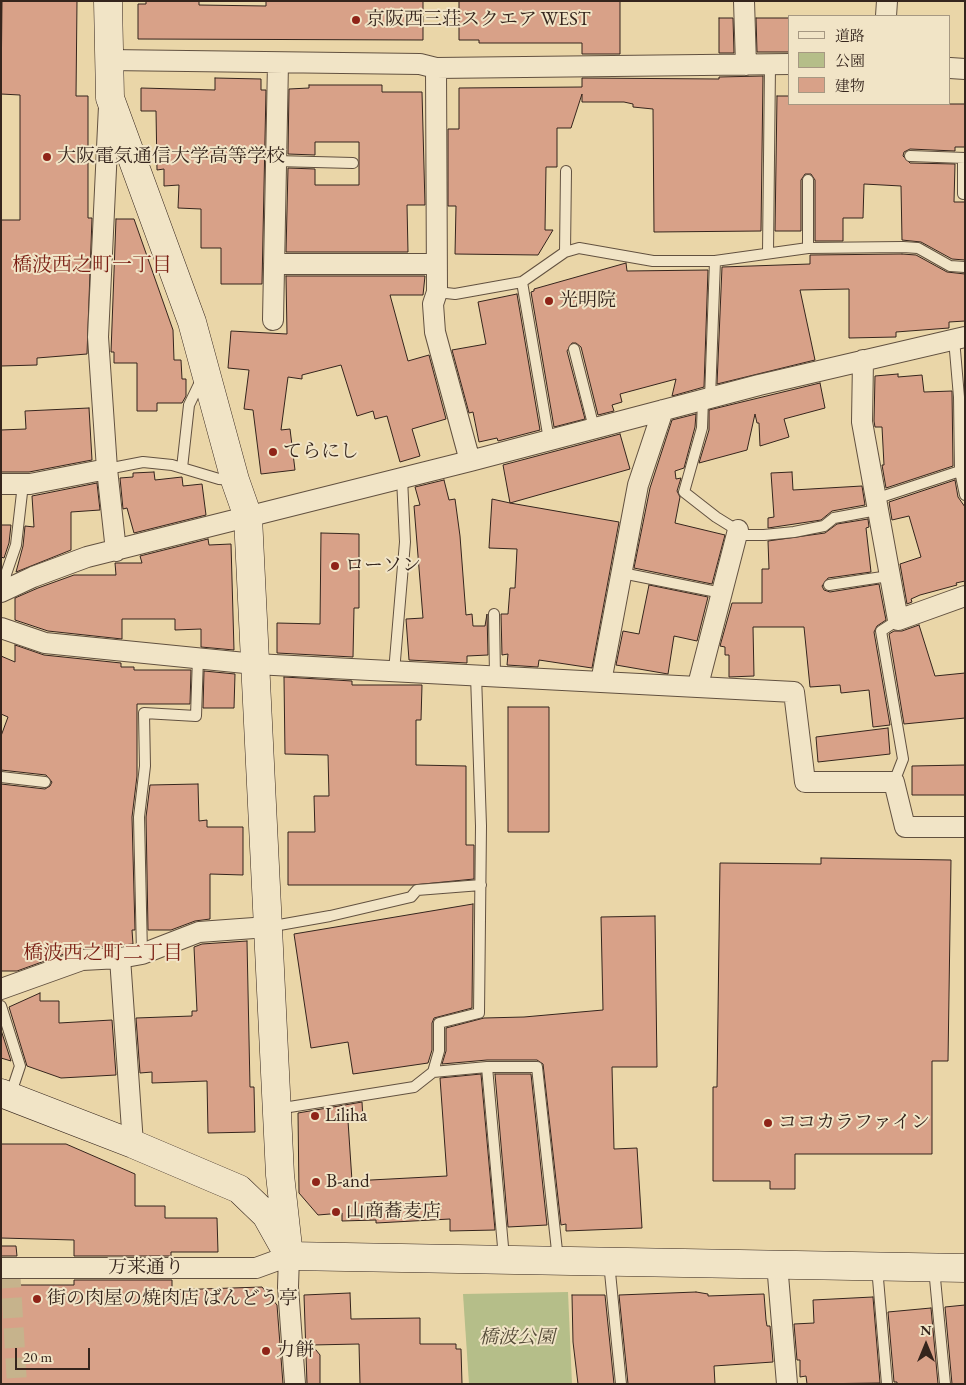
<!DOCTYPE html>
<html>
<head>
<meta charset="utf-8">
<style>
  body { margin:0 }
  #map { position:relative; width:966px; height:1385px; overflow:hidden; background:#ead6a8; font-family:"EB Garamond","Noto Serif JP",serif }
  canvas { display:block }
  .frame { position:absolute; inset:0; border:2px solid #35251d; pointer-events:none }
  .legend { position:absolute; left:788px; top:15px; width:162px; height:90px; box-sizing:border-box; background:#f1e4c6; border:1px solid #a69882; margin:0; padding:6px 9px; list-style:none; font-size:15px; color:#35251d }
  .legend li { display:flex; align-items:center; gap:10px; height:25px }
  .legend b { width:25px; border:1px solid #a69882 }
  .north { position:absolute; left:901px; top:1320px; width:50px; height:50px; -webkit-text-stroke:4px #f1e4c6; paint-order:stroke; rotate:0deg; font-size:14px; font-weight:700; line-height:20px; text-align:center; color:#35251d }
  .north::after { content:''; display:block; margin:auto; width:18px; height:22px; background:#35251d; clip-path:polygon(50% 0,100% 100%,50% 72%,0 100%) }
  .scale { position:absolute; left:15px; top:1348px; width:75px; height:22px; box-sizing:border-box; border:2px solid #35251d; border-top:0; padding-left:6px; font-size:15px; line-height:18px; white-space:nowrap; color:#35251d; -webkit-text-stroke:4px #f1e4c6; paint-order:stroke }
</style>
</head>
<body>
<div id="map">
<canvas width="966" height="1385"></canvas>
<div class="frame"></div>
<ul class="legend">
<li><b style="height:6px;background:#f1e4c6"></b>道路</li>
<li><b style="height:14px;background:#b5be89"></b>公園</li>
<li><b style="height:14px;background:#d8a188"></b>建物</li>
</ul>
<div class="north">N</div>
<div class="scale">20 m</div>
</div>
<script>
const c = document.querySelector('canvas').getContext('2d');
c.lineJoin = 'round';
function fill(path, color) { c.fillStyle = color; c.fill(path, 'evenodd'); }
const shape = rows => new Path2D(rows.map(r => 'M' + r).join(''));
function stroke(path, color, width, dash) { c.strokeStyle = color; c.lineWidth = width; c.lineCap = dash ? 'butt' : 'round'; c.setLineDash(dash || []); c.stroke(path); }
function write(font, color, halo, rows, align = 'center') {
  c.font = font + ' "EB Garamond","Noto Serif JP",serif'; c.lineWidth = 4; c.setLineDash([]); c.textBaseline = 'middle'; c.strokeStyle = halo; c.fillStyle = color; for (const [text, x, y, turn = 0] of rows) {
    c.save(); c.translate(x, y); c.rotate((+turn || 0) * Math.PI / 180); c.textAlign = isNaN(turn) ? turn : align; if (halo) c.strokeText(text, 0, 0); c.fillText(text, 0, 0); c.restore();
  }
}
const green = shape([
  [568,1292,572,1384,469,1384,463,1294]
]);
const building = shape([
  [2,1,77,1,76,96,88,96,88,218,92,218,87,354,37,358,37,365,1,366,1,220,20,220,20,95,1,94,2,1],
  [146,1,199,1,199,5,266,6,266,1,423,1,423,40,138,39,138,4,146,4,146,1],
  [459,1,620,1,620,54,582,54,582,43,479,43,479,40,459,40,459,1],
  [719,18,733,18,734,53,719,53,719,18],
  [756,18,790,18,790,52,757,52,756,18],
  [763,76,761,231,654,232,653,109,633,107,633,104,624,102,582,102,582,94,571,128,557,128,557,167,546,167,545,230,553,230,538,255,455,254,456,206,448,206,448,129,459,129,459,88,582,87,582,78,719,79,719,77,763,76],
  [215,78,261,79,261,90,266,90,262,284,221,284,221,248,201,248,201,209,178,208,179,185,164,186,164,169,157,170,156,111,141,111,141,88,215,90,215,78],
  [309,85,382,85,382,92,422,92,425,205,407,205,408,252,286,252,288,168,315,169,315,185,359,185,359,142,315,142,315,155,288,154,289,89,309,88,309,85],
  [777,96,790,96,790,104,965,104,965,147,955,147,955,151,910,149,904,152,903,156,910,163,955,164,954,202,965,202,965,260,952,259,921,242,902,240,901,186,864,184,863,218,843,218,843,241,815,241,815,180,811,174,805,174,801,180,801,231,775,231,777,96],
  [116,219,134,219,173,330,174,360,181,360,182,379,186,379,186,396,182,403,157,403,157,411,137,411,137,363,114,363,114,352,111,352,116,219],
  [902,254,916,255,947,272,965,274,965,321,949,322,949,328,896,332,896,337,849,338,849,289,800,290,815,360,717,384,722,267,810,264,810,255,902,254],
  [626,263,627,271,708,270,704,387,672,396,676,379,620,394,622,402,612,405,614,411,598,415,581,347,576,343,572,343,567,351,585,419,554,427,531,292,534,291,534,289,626,263],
  [286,276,425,276,423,295,390,295,408,361,429,355,446,419,412,429,420,456,400,462,387,416,375,419,373,411,357,416,341,365,302,375,302,379,288,377,281,430,290,429,295,470,261,474,253,410,244,409,249,370,228,368,231,331,287,334,286,276],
  [517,294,540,430,498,441,497,438,479,442,473,412,469,413,452,350,486,344,478,302,517,294],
  [898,374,898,377,922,375,924,392,952,391,953,466,886,488,882,465,884,465,882,427,875,427,874,421,875,376,898,374],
  [820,383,825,408,784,419,789,437,760,446,759,423,757,423,755,414,747,450,699,463,709,430,709,410,820,383],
  [89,408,92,460,29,472,1,472,1,430,26,429,25,411,89,408],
  [696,414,695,427,684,468,675,471,676,479,681,478,677,491,680,497,675,523,725,535,712,584,634,568,650,488,672,420,696,414],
  [620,434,630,469,510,503,619,522,592,668,539,660,538,667,507,665,508,654,502,655,501,614,508,614,510,588,515,588,517,549,489,548,492,499,510,503,503,465,620,434],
  [154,472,155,480,182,477,183,486,202,484,206,515,134,533,127,508,123,509,120,478,133,477,133,473,154,472],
  [792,472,793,490,862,486,865,505,832,511,821,520,768,528,768,518,774,517,771,473,792,472],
  [444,480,449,500,455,499,460,536,466,615,472,614,473,626,485,626,487,614,488,655,467,656,467,663,409,660,406,619,423,618,414,506,420,505,415,487,444,480],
  [955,480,958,497,965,507,965,581,956,583,957,585,920,595,911,599,912,602,907,604,900,564,921,557,909,516,892,520,889,502,955,480],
  [97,483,100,510,71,512,71,550,16,572,23,546,25,526,34,527,32,496,97,483],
  [868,519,869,527,866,528,871,572,828,578,822,586,824,590,830,592,879,584,886,620,877,626,874,632,890,725,873,727,869,690,841,693,840,685,810,687,804,627,753,627,754,676,729,677,729,655,725,655,725,647,720,646,732,603,762,603,762,569,769,569,768,541,825,533,837,524,868,519],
  [1,525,11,525,9,543,4,558,1,557,1,525],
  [321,533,359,534,359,608,354,608,353,657,277,653,277,623,320,624,321,533],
  [208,539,209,545,231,544,234,650,201,647,201,629,175,630,175,619,122,619,122,639,48,631,15,620,15,598,38,588,74,575,116,575,115,563,142,563,140,556,208,539],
  [649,585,708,597,697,641,674,636,668,674,616,665,623,631,639,634,649,585],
  [919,625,935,676,965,673,965,718,904,724,889,634,894,631,902,631,919,625],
  [15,645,44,655,121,663,121,667,134,667,134,670,191,670,190,704,137,704,137,776,132,817,135,930,132,930,133,944,78,949,17,971,1,971,1,784,45,789,50,786,52,782,46,775,1,770,1,736,8,717,1,714,1,656,15,662,15,645],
  [204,671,235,674,234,708,203,708,204,671],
  [284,677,352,681,352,685,422,685,421,720,416,720,416,765,466,766,466,845,474,845,474,879,413,885,288,885,288,832,315,832,314,796,329,796,328,755,285,754,284,677],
  [508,707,549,707,549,832,508,832,508,707],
  [888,728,890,754,818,762,816,737,888,728],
  [965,765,965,795,912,795,912,766,965,765],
  [198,784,199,821,207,820,207,827,243,827,243,875,210,874,210,919,195,921,171,930,148,930,146,817,150,785,198,784],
  [821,858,951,860,948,1061,932,1061,932,1154,795,1154,795,1189,770,1189,770,1181,713,1181,713,1087,717,1087,720,863,821,864,821,858],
  [473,904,472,1008,434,1018,432,1023,432,1050,428,1063,353,1074,348,1042,311,1048,294,934,473,904],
  [655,916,657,1067,612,1067,614,1149,637,1148,642,1228,566,1231,566,1224,561,1225,543,1064,537,1060,487,1060,442,1064,446,1051,446,1028,484,1018,524,1017,603,1010,601,917,655,916],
  [247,941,250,1087,254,1087,255,1132,208,1133,207,1081,152,1083,152,1072,140,1073,136,1018,192,1016,192,1011,197,1011,194,947,202,944,247,941],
  [40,993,40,1001,59,1001,59,1023,112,1020,116,1075,61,1078,27,1066,9,1007,40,993],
  [1,1030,11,1061,1,1058,1,1030],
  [481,1074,495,1230,450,1231,450,1219,376,1223,376,1220,342,1221,342,1213,318,1215,299,1193,298,1113,362,1102,363,1120,348,1121,352,1181,447,1176,440,1078,481,1074],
  [495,1074,531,1074,547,1225,508,1227,495,1074],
  [1,1144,66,1144,135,1174,135,1206,165,1206,165,1218,217,1218,218,1252,171,1252,171,1256,74,1256,74,1240,1,1238,1,1144],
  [1,1246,16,1246,17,1256,1,1256,1,1246],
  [1,1280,19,1280,19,1285,74,1285,74,1280,172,1280,172,1290,262,1287,277,1305,283,1384,1,1384,1,1280],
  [696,1292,708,1294,708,1296,764,1294,766,1320,767,1326,770,1326,773,1362,714,1366,715,1384,628,1384,619,1295,696,1292],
  [350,1293,351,1319,420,1318,420,1344,456,1344,456,1349,461,1349,462,1384,360,1384,359,1344,312,1345,320,1355,320,1384,307,1384,304,1295,350,1293],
  [572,1295,605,1295,614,1384,578,1384,573,1342,572,1295],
  [873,1297,880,1383,807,1384,806,1376,800,1377,800,1360,797,1360,794,1324,814,1323,813,1300,873,1297],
  [965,1305,965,1384,952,1384,945,1307,965,1305],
  [931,1308,938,1384,897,1384,897,1382,894,1382,888,1312,931,1308]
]);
const streetTunnel = shape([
  [10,1268,17,1384]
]);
const lane = shape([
  [910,156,965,158],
  [963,158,963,194],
  [276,161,353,163],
  [808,180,808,248],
  [565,252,566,171],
  [768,252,770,65],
  [522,282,549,440],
  [437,292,455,294,522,282,565,252,579,248,653,261,715,261,808,248,903,247,918,248,950,266,965,267],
  [954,339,959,397,960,471,965,495],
  [574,349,594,428],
  [710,398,715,261],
  [703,399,702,428,684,492,716,517,745,535,764,535,794,532,824,526,834,518,877,510],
  [182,468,189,405,202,378],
  [107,469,143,462,172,465,219,479,234,480],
  [875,499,960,471],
  [622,573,722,593],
  [829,585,889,576],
  [5,590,6,574,16,545,23,484],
  [494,614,495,676],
  [394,672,405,542,402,478],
  [1,777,45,782],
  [894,782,903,759,881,631,898,620],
  [268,927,330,916,411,897,417,890,481,885],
  [142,954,139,817,145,766,144,713,196,716,198,657],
  [1,1006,20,1066,10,1096],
  [487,1067,504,1258],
  [433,1072,487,1067,537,1067,558,1260],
  [277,1109,414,1087,433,1072,439,1051,439,1023,479,1013,481,826,476,675],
  [609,1262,621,1384],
  [877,1267,887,1384],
  [934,1268,945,1384]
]);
const street = shape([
  [744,1,746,65],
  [886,16,887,1],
  [109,60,420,64,436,68,790,64],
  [436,68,437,292,433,304,435,332,470,461],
  [950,68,965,69],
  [109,106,98,337,107,469,116,551],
  [274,264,436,264],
  [273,320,278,63],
  [863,360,862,422,898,620,965,596],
  [1,484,30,484,107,469],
  [1,592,33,577,87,557,470,461,759,385,965,337],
  [1,628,45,643,255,664,601,682,638,485,663,410],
  [601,682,794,692,805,782,894,782,905,827,965,827],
  [698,685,738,530],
  [120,958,133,1144],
  [1,989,82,960,120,958,142,954,199,932,268,927],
  [777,1263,787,1384],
  [1,1268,256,1268,289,1256,288,1287,295,1384]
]);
const secondary = shape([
  [108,1,110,98,192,322,235,480,248,517,280,1175,289,1256],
  [1,1093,133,1144,239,1189,266,1215,289,1256,965,1268]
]);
const markers = [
  [356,20,5,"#8f2418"],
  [47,157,5,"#8f2418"],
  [549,301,5,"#8f2418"],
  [273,452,5,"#8f2418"],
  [335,566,5,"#8f2418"],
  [315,1116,5,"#8f2418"],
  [768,1123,5,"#8f2418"],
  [316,1182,5,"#8f2418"],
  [336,1212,5,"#8f2418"],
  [37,1299,5,"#8f2418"],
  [266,1351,5,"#8f2418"]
];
const poiNames = [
  ["京阪西三荘スクエア WEST",366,20],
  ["大阪電気通信大学高等学校",57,157],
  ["光明院",559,301],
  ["てらにし",283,452],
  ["ローソン",345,566],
  ["Liliha",325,1116],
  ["ココカラファイン",778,1123],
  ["B-and",326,1182],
  ["山商蕎麦店",346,1212],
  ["街の肉屋の焼肉店 ばんどう亭",47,1299],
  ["力餅",276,1351]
];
const streetNames = [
  ["万来通り",146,1268]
];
const parkNames = [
  ["橋波公園",517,1338]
];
const neighbourhoodNames = [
  ["橋波西之町一丁目",92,266],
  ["橋波西之町二丁目",103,954]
];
fill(green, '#b5be89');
fill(building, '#d8a188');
stroke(building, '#35251d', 1);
stroke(streetTunnel, '#c6b38c', 20, [20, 10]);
stroke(lane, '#625140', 12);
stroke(street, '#625140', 22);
stroke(secondary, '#35251d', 29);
stroke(lane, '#f1e4c6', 10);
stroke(street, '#f1e4c6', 20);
stroke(secondary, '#f1e4c6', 28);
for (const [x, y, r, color] of markers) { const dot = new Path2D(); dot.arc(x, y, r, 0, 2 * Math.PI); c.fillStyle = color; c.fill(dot); stroke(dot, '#f1e4c6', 2); }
write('19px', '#35251d', '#f1e4c6', poiNames, 'left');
write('19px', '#35251d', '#f1e4c6', streetNames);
write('italic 19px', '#554b38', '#f1e4c6', parkNames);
write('20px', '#7a1f14', '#f1e4c6', neighbourhoodNames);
</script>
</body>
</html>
